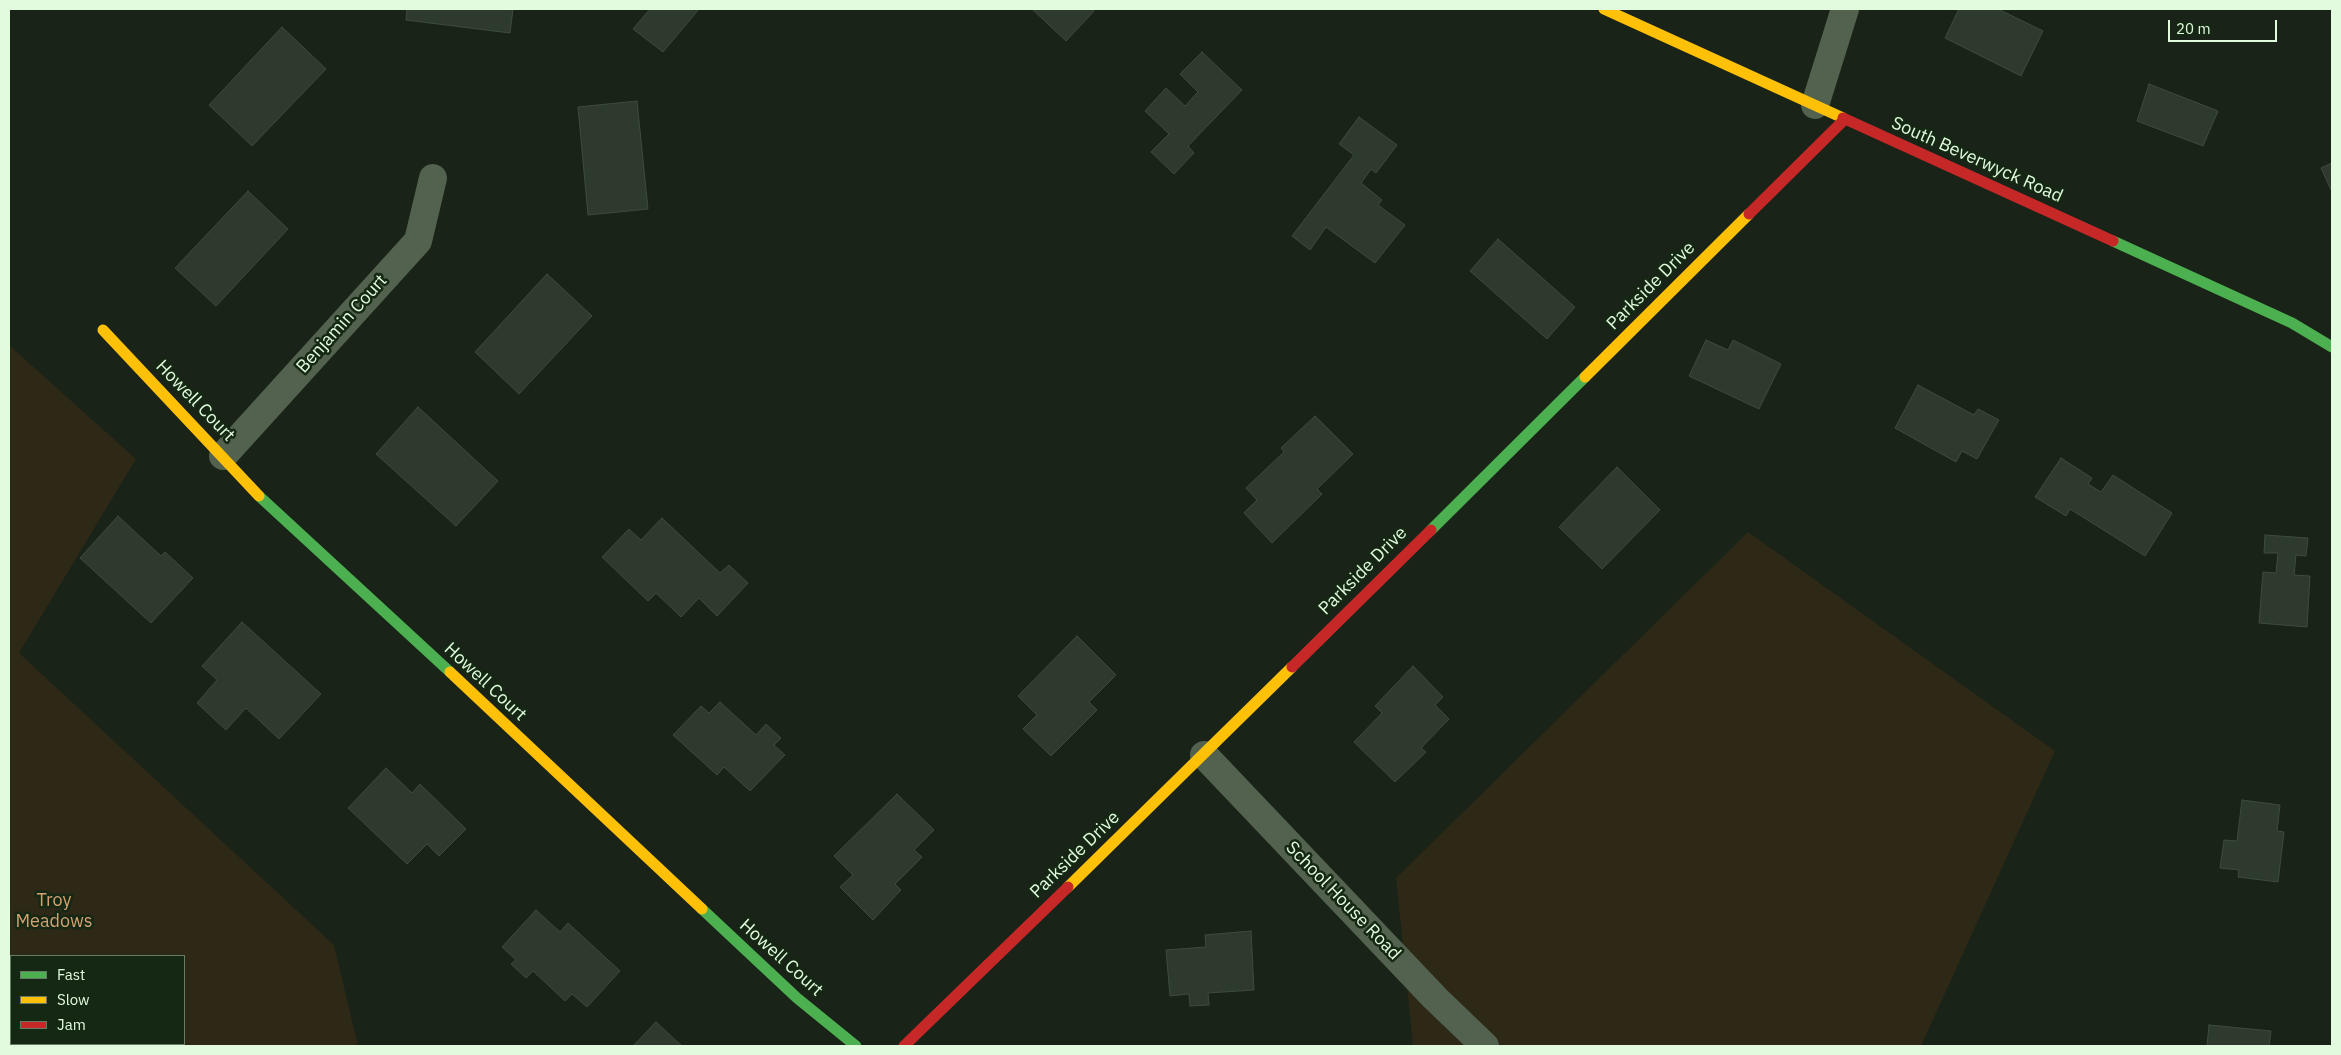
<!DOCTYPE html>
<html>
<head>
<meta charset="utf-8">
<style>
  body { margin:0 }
  #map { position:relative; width:2341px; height:1055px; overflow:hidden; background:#192318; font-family:"IBM Plex Sans",sans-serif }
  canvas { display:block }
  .frame { position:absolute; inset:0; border:10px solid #e2fbde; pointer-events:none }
  .legend { position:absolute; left:10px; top:955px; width:175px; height:90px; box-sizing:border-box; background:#152813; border:1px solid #677c64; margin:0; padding:6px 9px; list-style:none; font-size:15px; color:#e2fbde }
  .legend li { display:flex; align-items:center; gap:10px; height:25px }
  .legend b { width:25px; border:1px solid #677c64 }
  .scale { position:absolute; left:2168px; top:20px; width:109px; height:22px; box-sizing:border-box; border:2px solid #e2fbde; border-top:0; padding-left:6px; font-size:15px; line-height:18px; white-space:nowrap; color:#e2fbde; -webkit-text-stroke:4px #152813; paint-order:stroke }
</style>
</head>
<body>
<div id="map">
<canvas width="2341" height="1055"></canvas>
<div class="frame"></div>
<ul class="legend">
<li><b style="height:6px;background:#4caf50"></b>Fast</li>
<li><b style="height:6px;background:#ffc107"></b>Slow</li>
<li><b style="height:6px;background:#c62828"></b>Jam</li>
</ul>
<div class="scale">20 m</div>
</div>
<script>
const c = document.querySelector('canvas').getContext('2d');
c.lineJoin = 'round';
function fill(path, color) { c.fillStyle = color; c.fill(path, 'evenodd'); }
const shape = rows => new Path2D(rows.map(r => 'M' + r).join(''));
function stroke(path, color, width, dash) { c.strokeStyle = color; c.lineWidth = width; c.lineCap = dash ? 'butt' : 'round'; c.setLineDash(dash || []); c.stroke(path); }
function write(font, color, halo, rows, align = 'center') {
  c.font = font + ' "IBM Plex Sans",sans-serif'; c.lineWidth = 5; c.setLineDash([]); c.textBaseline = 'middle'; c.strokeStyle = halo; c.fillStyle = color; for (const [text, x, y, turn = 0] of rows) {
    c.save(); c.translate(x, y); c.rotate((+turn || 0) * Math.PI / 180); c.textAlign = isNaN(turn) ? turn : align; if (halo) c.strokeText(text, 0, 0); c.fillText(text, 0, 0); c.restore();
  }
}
const green = shape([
  [9,345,136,459,19,653,334,945,358,1046,9,1046],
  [11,956,184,956,184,1044,11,1044],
  [1748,532,2055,751,1921,1046,1413,1046,1396,878]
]);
const building = shape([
  [407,9,513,9,510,33,406,20,407,9],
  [650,9,699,9,663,52,633,29,650,9],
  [1032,9,1093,9,1094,11,1066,41,1032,9],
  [1959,9,1998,9,2043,31,2021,76,1945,38,1959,9],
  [282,27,326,69,252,146,209,105,282,27],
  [1202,52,1242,90,1188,146,1194,153,1174,174,1151,152,1169,134,1145,111,1166,88,1185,106,1198,92,1180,74,1202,52],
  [2149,84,2218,111,2203,146,2137,121,2149,84],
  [637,101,648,209,588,215,578,107,637,101],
  [1359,117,1397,145,1376,173,1371,169,1361,183,1382,200,1378,205,1405,225,1375,263,1326,227,1310,250,1292,236,1354,155,1339,144,1359,117],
  [2332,163,2332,192,2321,168,2332,163],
  [248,191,288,229,216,306,175,268,248,191],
  [1498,239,1575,307,1547,339,1470,271,1498,239],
  [547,274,592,316,519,394,475,352,547,274],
  [1706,340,1728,350,1733,340,1781,364,1759,409,1689,376,1706,340],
  [1918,385,1974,415,1978,409,1999,420,1977,459,1962,451,1956,462,1895,428,1918,385],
  [418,407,498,481,456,526,376,454,418,407],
  [1315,416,1353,454,1317,489,1322,494,1272,543,1244,513,1257,500,1246,488,1284,452,1281,448,1315,416],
  [2061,458,2092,478,2088,484,2101,492,2113,475,2172,513,2145,556,2070,509,2066,516,2035,497,2061,458],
  [1617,467,1660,510,1602,569,1559,527,1617,467],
  [118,516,161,556,165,552,193,578,151,623,80,558,118,516],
  [662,518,720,573,729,565,748,583,717,616,699,598,681,617,656,593,648,601,602,557,629,529,641,540,662,518],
  [2265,535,2308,538,2306,556,2296,555,2294,575,2310,576,2307,627,2259,623,2263,572,2276,573,2278,553,2264,553,2265,535],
  [242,622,321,694,279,739,246,708,226,730,197,703,217,680,202,666,242,622],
  [1077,636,1116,675,1089,702,1097,710,1051,756,1023,729,1037,715,1018,696,1077,636],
  [1413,666,1443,697,1435,705,1449,719,1421,748,1426,752,1395,782,1354,742,1382,713,1375,706,1413,666],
  [720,702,756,735,766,724,781,738,774,745,785,755,750,791,724,767,717,775,673,735,701,706,709,713,720,702],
  [386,768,412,793,420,784,466,829,439,856,427,844,407,864,348,808,386,768],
  [897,794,934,830,914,850,922,857,895,884,901,890,873,920,840,887,853,875,834,856,897,794],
  [2242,800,2280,805,2277,831,2284,832,2278,882,2238,877,2239,870,2220,868,2224,840,2237,841,2242,800],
  [536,910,560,932,568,923,620,971,587,1007,572,994,565,1001,533,971,526,978,511,964,516,960,502,947,536,910],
  [1251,931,1254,990,1208,993,1209,1005,1190,1006,1189,994,1170,996,1166,950,1206,947,1205,935,1251,931],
  [656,1022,682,1046,633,1046,656,1022],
  [2209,1025,2271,1031,2269,1046,2207,1046,2209,1025]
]);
const street = shape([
  [1815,105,1845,9],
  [223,456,418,241,433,178],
  [1204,755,1435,998,1485,1046]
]);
const fast = shape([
  [2113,241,2292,323,2332,347],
  [259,496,450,672],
  [1431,530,1585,377],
  [702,909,797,998,856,1046]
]);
const slow = shape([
  [1604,9,1843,118],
  [103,330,259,496],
  [1585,377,1749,214],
  [450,672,702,909],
  [1068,887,1292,667]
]);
const jam = shape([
  [1843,118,2113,241],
  [1749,214,1845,119],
  [1292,667,1431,530],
  [904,1046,1068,887]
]);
const streetNames = [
  ["South Beverwyck Road",1977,160,24],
  ["Parkside Drive",1651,286,-45],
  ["Benjamin Court",342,324,-48],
  ["Howell Court",195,401,46],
  ["Parkside Drive",1363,571,-45],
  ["Howell Court",485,682,43],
  ["Parkside Drive",1075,855,-44],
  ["School House Road",1343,901,46],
  ["Howell Court",781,958,42]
];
const parkNames = [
  ["Troy",54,901],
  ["Meadows",54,922]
];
fill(green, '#2e2817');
fill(building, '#2e3a2d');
stroke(building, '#3d4c3c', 1);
stroke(street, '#52624e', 28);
stroke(fast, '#4caf50', 11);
stroke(slow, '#ffc107', 11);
stroke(jam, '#c62828', 11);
write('18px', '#e2fbde', '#152813', streetNames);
write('18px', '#d4a271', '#152813', parkNames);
</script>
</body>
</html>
